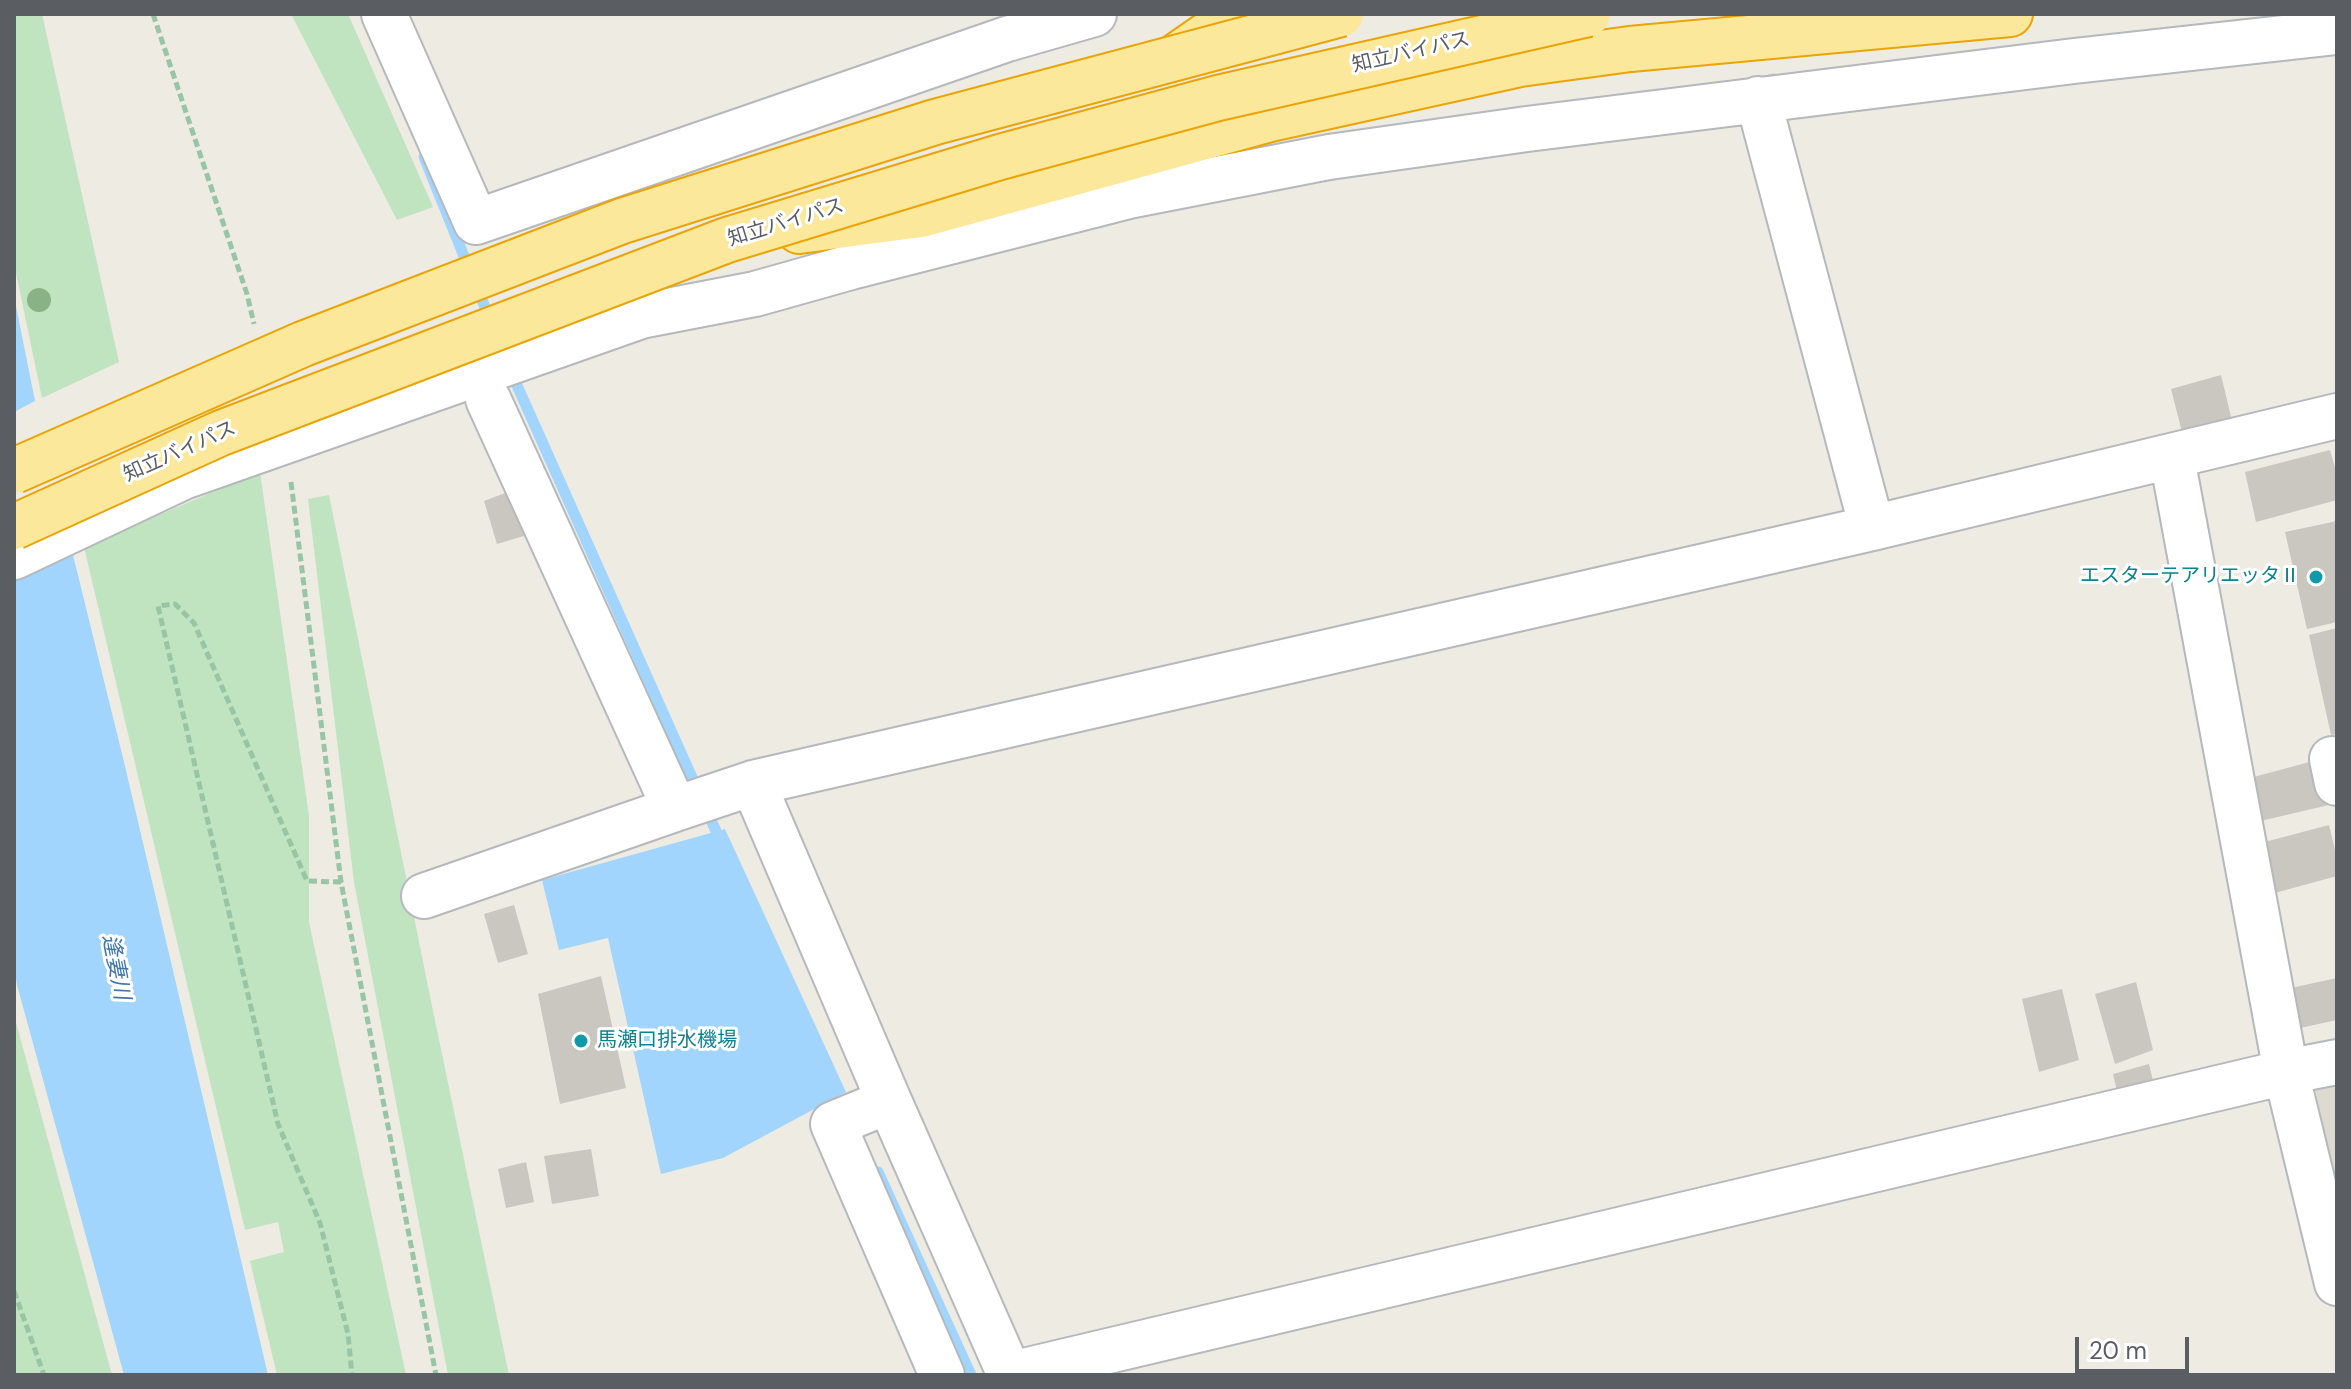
<!DOCTYPE html>
<html>
<head>
<meta charset="utf-8">
<style>
  body { margin:0 }
  #map { position:relative; width:2351px; height:1389px; overflow:hidden; background:#edebe2; font-family:"DM Sans",sans-serif }
  canvas { display:block }
  .frame { position:absolute; inset:0; border:16px solid #5a5e63; pointer-events:none }
  .scale { position:absolute; left:2075px; top:1337px; width:114px; height:36px; box-sizing:border-box; border:4px solid #5a5e63; border-top:0; padding-left:10px; font-size:24px; line-height:28px; white-space:nowrap; color:#5a5e63; -webkit-text-stroke:6px #fff; paint-order:stroke }
</style>
</head>
<body>
<div id="map">
<canvas width="2351" height="1389"></canvas>
<div class="frame"></div>
<div class="scale">20 m</div>
</div>
<script>
const c = document.querySelector('canvas').getContext('2d');
c.lineJoin = 'round';
function fill(path, color) { c.fillStyle = color; c.fill(path, 'evenodd'); }
const shape = rows => new Path2D(rows.map(r => 'M' + r).join(''));
function stroke(path, color, width, dash) { c.strokeStyle = color; c.lineWidth = width; c.lineCap = dash ? 'butt' : 'round'; c.setLineDash(dash || []); c.stroke(path); }
function write(font, color, halo, rows, align = 'center') {
  c.font = font + ' "DM Sans","Noto Sans JP",sans-serif'; c.lineWidth = 6; c.setLineDash([]); c.textBaseline = 'middle'; c.strokeStyle = halo; c.fillStyle = color; for (const [text, x, y, turn = 0] of rows) {
    c.save(); c.translate(x, y); c.rotate((+turn || 0) * Math.PI / 180); c.textAlign = isNaN(turn) ? turn : align; if (halo) c.strokeText(text, 0, 0); c.fillText(text, 0, 0); c.restore();
  }
}
const education = shape([
  [2337,1071,2337,1195,2313,1076]
]);
const green = shape([
  [14,14,42,14,119,362,42,398,14,263],
  [291,14,348,14,433,207,397,220],
  [260,472,309,816,309,922,406,1375,277,1375,250,1261,284,1252,278,1222,245,1230,84,547],
  [329,495,433,1011,509,1375,448,1375,354,882,308,499],
  [14,1015,112,1375,14,1375]
]);
const water = shape([
  [14,296,35,401,14,412],
  [73,555,124,762,268,1375,124,1375,17,985,14,965,14,581],
  [725,829,846,1092,723,1158,661,1174,608,938,559,950,542,880]
]);
const stream = shape([
  [424,157,470,271],
  [477,287,491,323],
  [511,372,698,791],
  [705,807,721,842],
  [878,1172,971,1375]
]);
const building = shape([
  [2221,375,2233,425,2184,440,2171,389],
  [2330,450,2337,475,2337,500,2256,522,2245,472],
  [513,490,527,535,497,544,484,501],
  [2337,521,2337,622,2307,629,2285,532],
  [2337,628,2337,734,2331,735,2309,635],
  [2317,760,2329,805,2256,822,2246,779],
  [2329,825,2337,858,2337,876,2271,894,2257,844],
  [514,905,528,954,498,963,484,914],
  [601,976,626,1088,560,1104,538,994],
  [2337,978,2337,1020,2300,1028,2291,988],
  [2136,982,2153,1050,2115,1064,2095,994],
  [2062,989,2079,1060,2039,1072,2022,999],
  [2149,1064,2154,1085,2118,1095,2113,1074],
  [591,1149,599,1196,552,1204,544,1156],
  [526,1162,534,1202,506,1208,498,1169]
]);
const minorTunnel = shape([
  [1738,14,1758,99]
]);
const path = shape([
  [153,14,247,294,254,324],
  [291,482,341,882,436,1375],
  [341,882,307,881,194,623,175,604,158,606,278,1124,320,1223,348,1334,352,1375],
  [14,1291,44,1375]
]);
const minor = shape([
  [384,14,476,222,1007,39,1094,14],
  [1758,99,1872,528],
  [2172,458,2286,1072,2337,1283],
  [14,557,183,477,641,316,755,294,851,267,1129,196,1329,157,1527,129,2074,61,2337,32],
  [2332,759,2337,783],
  [753,783,889,1101,1010,1375],
  [675,809,753,783,1872,528,2337,416],
  [424,896,675,809,488,399],
  [889,1101,833,1124,942,1375],
  [1007,1375,2286,1072,2337,1062]
]);
const trunk = shape([
  [1178,55,1237,14],
  [799,231,921,215,1270,119,1520,64,1630,49,2010,14]
]);
const trunkBridge = shape([
  [14,471,303,344,622,221,935,122,1341,14],
  [14,527,221,433,727,240,1000,157,1218,98,1588,14]
]);
const trees = [
  [39,300]
];
const markers = [
  [2316,577,8,"#0f9aa8"],
  [581,1041,8,"#0f9aa8"]
];
const streetNames = [
  ["知立バイパス",1411,53,-13],
  ["知立バイパス",786,223,-17],
  ["知立バイパス",180,452,-24]
];
const cultureNames = [
  ["エスターテアリエッタⅡ",2300,577],
  ["馬瀬口排水機場",597,1041,"left"]
];
const waterNames = [
  ["逢妻川",115,967,79]
];
fill(education, '#dddad0');
fill(green, '#bfe4bf');
fill(water, '#a2d5fd');
stroke(stream, '#a2d5fd', 11);
fill(building, '#cac7c1');
stroke(minorTunnel, '#c8c8c2', 44, [44, 22]);
stroke(minor, '#b5b8bc', 48);
stroke(trunk, '#eaa405', 48);
stroke(path, '#98c5a5', 5, [8, 4]);
stroke(minor, '#fff', 44);
stroke(trunk, '#fce89a', 44);
stroke(trunkBridge, '#eaa405', 48, []);
stroke(trunkBridge, '#fce89a', 44);
c.fillStyle = '#89b386';
for (const [x, y] of trees) { c.beginPath(); c.arc(x, y, 12, 0, 2 * Math.PI); c.fill(); }
for (const [x, y, r, color] of markers) { const dot = new Path2D(); dot.arc(x, y, r, 0, 2 * Math.PI); c.fillStyle = color; c.fill(dot); stroke(dot, '#fff', 3); }
write('20px', '#5a5e63', '#fff', streetNames);
write('20px', '#0d838f', '#fff', cultureNames, 'right');
write('italic 22px', '#4075ae', '#fff', waterNames);
</script>
</body>
</html>
